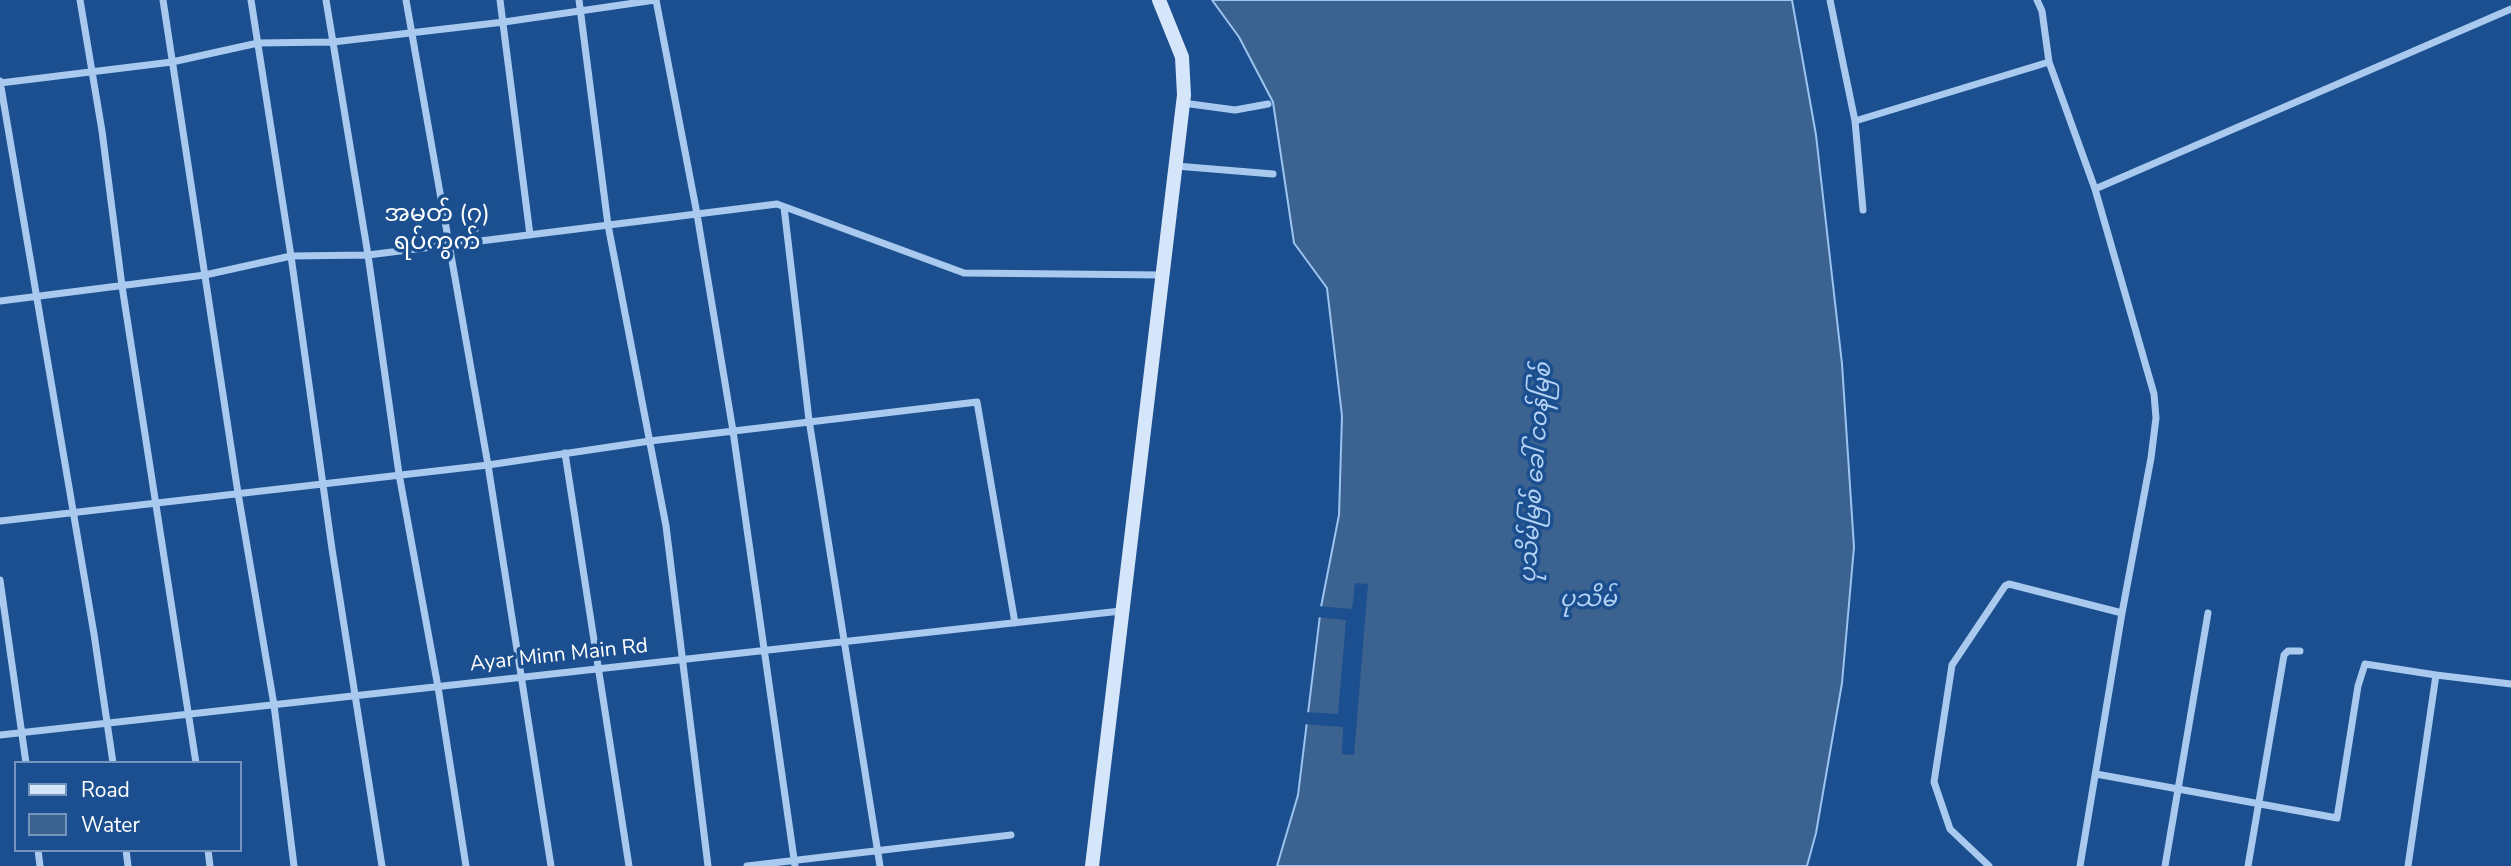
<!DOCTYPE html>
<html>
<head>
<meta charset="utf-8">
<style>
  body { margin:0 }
  #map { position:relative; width:2511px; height:866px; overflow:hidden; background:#1b4f8f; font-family:"Nunito Sans",sans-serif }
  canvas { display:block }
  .legend { position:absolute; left:14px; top:761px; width:228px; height:91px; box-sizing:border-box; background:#1b4f8f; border:2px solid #7695bc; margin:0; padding:9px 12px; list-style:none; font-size:21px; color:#fff }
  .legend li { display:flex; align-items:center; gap:14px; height:35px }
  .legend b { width:35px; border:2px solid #7695bc }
</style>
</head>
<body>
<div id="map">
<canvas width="2511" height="866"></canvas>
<ul class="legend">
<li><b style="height:9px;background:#d6e6fa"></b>Road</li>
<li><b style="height:19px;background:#3c6290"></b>Water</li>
</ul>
</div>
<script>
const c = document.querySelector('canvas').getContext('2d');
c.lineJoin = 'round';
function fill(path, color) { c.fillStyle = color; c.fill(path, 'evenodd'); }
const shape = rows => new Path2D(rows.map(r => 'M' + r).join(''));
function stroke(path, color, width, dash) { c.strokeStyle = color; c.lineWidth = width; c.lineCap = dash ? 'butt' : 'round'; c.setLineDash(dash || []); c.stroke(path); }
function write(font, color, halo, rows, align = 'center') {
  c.font = font + ' "Nunito Sans","Noto Sans Myanmar",sans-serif'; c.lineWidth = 7; c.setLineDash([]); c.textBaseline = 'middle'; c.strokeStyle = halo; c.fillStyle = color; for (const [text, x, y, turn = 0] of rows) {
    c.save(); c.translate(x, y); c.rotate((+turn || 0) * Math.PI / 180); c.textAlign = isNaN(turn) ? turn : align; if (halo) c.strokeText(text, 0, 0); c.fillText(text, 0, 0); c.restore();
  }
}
const water = shape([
  [1212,0,1792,0,1816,135,1842,364,1854,547,1842,683,1816,833,1807,866,1277,866,1298,795,1321,607,1339,515,1342,416,1327,288,1294,243,1273,102,1239,37,1212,0]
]);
const pier = shape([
  [1355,583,1368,584,1354,755,1342,754,1343,727,1303,724,1304,712,1338,714,1346,620,1316,617,1317,606,1352,609]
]);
const street = shape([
  [80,0,102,131,122,286,196,763],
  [163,0,238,493,274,705,294,866],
  [251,0,291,256,332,549,382,866],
  [326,0,368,255,399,474,438,687,466,866],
  [406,0,488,465,551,866],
  [500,0,530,235],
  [579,0,608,225,666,526,708,866],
  [656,0,697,214,733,431,795,866],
  [1830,0,1855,121,1863,210],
  [2037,0,2042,11,2049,62,2095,189,2154,394,2156,418,2151,458,2122,613,2080,866],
  [0,81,94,634,113,763],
  [0,83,172,62,258,43,333,42,504,22,655,0],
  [1183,103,1235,110,1268,104],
  [1855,121,2049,62],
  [1176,166,1273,174],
  [2095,189,2511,9],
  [784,207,809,420,880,866],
  [0,301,205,275,291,256,368,255,777,204,964,273,1163,275],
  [565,453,629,866],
  [0,521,488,465,650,441,977,402,1015,623],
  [0,580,26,763],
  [2436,675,2511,684],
  [0,735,1121,611],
  [2096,774,2337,818,2358,686,2365,664,2436,675,2408,866],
  [38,850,40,866],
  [126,850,128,866],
  [208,850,210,866],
  [747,866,1011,835],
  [1989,866,1950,829,1934,782,1952,665,2005,586,2009,584,2122,613],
  [2165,866,2208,613],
  [2248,866,2284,655,2288,651,2300,651]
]);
const secondary = shape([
  [1092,866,1184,95,1182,57,1159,0]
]);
const streetNames = [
  ["Ayar Minn Main Rd",559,656,-6]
];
const waterNames = [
  ["ပုသိမ်မြစ် ခေါ် ငဝန်မြစ်",1537,473,-86],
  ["ပုသိမ်",1588,600]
];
const quarterNames = [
  ["အမှတ် (၇)",437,215],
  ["ရပ်ကွက်",437,243]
];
fill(water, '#3c6290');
stroke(water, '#9cc4f0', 2);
fill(pier, '#1b4f8f');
stroke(street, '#a9c9ee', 7);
stroke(secondary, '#d6e6fa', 14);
write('21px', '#fff', '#1b4f8f', streetNames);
write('italic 23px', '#b5d3f5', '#1b4f8f', waterNames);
write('24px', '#fff', '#1b4f8f', quarterNames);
</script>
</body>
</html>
